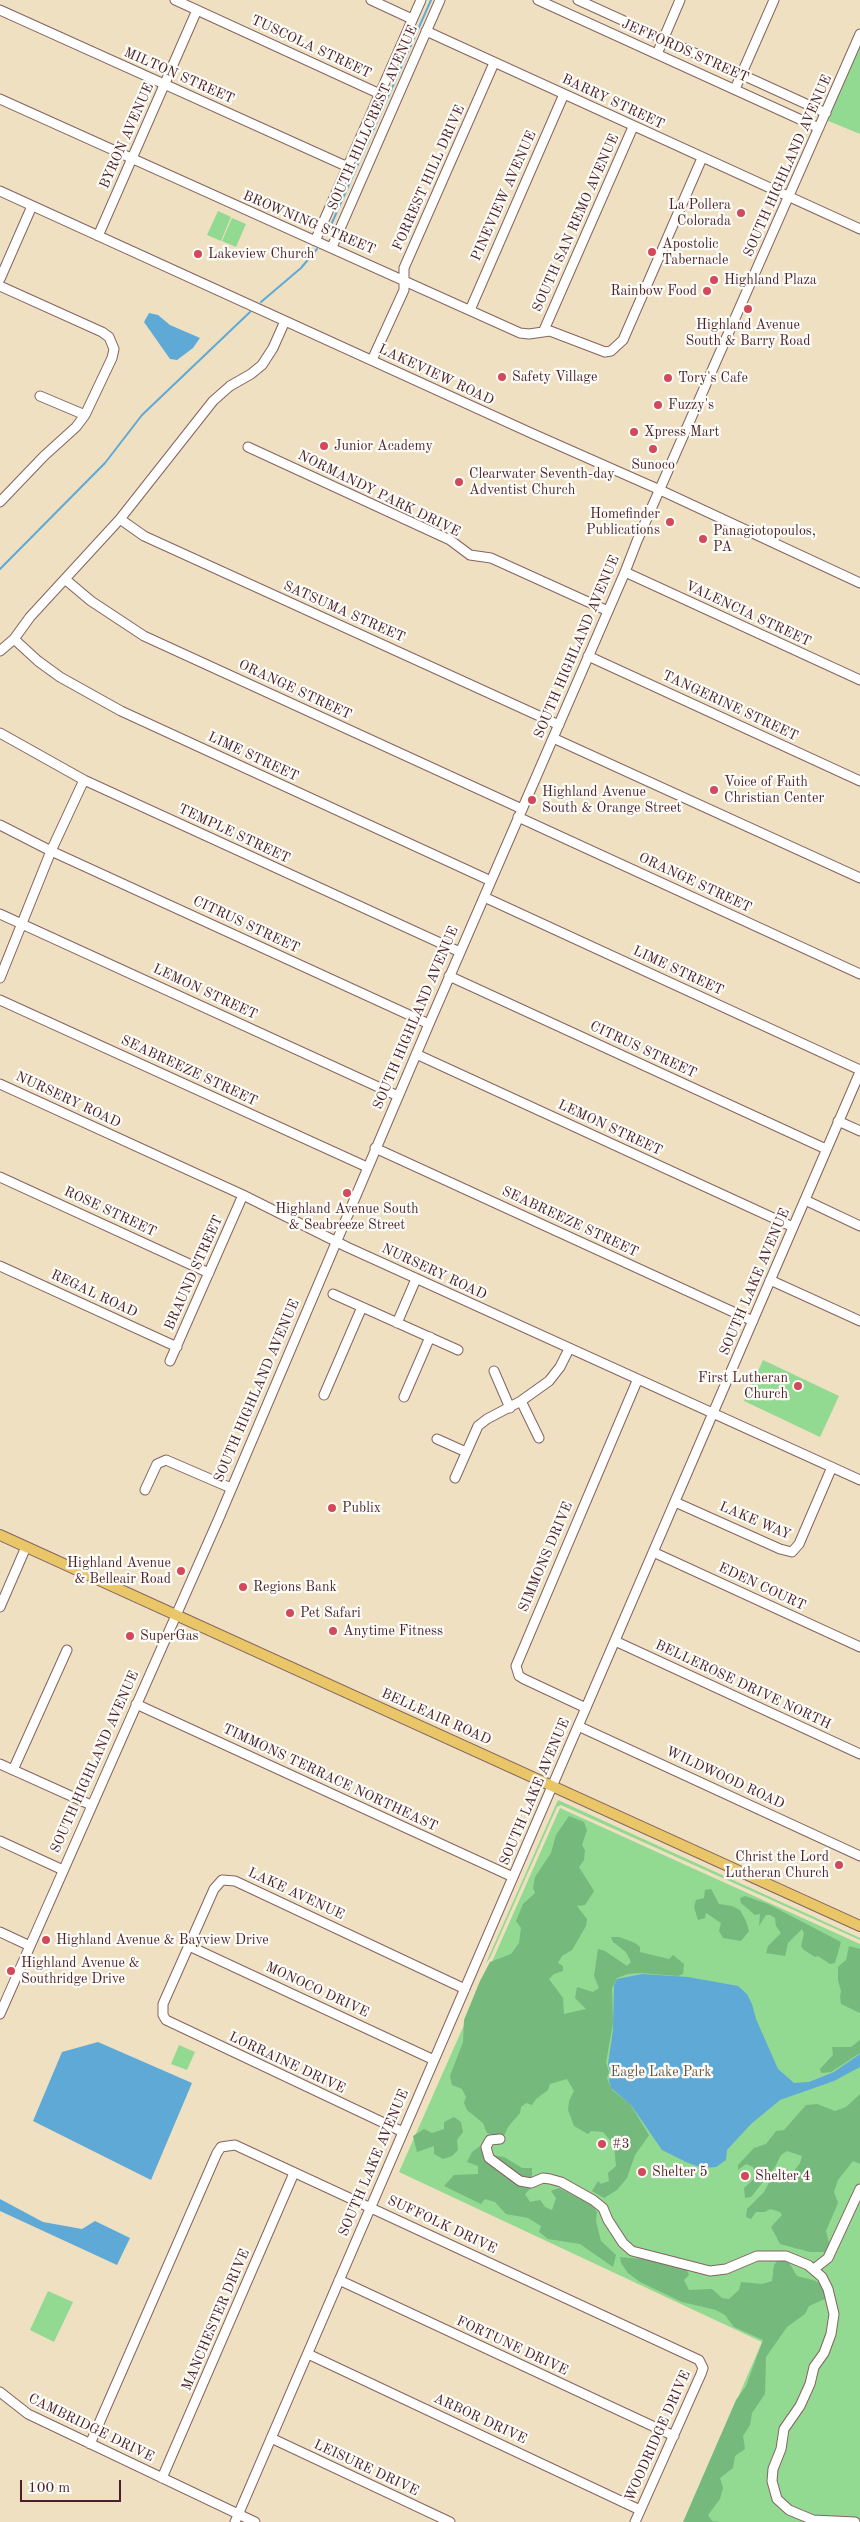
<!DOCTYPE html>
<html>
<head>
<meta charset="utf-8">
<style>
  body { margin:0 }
  #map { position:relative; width:860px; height:2522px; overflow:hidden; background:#efe0c1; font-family:"Old Standard TT",serif }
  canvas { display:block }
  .scale { position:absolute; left:20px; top:2480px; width:101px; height:22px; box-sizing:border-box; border:2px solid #4a1f2b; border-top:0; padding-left:6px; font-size:15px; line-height:18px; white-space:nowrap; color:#4a1f2b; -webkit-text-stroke:4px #fdfcf7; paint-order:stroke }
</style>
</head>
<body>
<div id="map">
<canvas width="860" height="2522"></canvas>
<div class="scale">100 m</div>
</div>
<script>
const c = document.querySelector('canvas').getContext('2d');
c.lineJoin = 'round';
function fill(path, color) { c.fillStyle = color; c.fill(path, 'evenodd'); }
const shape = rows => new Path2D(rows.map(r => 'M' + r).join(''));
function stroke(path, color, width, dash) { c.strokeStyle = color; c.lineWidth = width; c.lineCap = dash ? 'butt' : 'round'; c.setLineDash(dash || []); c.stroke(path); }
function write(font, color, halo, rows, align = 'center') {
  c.font = font + ' "Old Standard TT",serif'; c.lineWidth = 4.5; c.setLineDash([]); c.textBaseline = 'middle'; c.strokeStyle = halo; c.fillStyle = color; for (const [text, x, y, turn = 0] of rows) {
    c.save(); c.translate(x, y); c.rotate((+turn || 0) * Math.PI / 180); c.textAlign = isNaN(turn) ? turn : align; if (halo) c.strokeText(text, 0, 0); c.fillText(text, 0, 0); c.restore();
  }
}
const green = shape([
  [860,43,860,134,826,120],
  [218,211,231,217,221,241,207,235],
  [232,218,246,224,236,247,222,241],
  [763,1360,839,1396,820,1437,744,1401],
  [558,1800,860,1938,860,1940,561,1805,557,1807,490,1958,486,1963],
  [560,1808,860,1944,860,2522,684,2522,762,2342,399,2172],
  [179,2045,195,2052,187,2070,171,2064],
  [48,2291,73,2302,54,2342,30,2330]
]);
const forest = shape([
  [569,1816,584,1822,587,1830,582,1845,585,1850,584,1860,579,1867,594,1891,585,1905,577,1906,587,1919,586,1926,572,1950,562,1956,558,1963,563,1966,563,1971,554,1974,549,1979,563,1998,564,2014,586,2009,575,1998,577,1987,593,1992,599,1988,594,1976,598,1949,605,1951,627,1966,631,1962,626,1952,613,1942,611,1937,619,1937,635,1943,640,1947,640,1952,669,1959,673,1955,684,1964,683,1974,678,1976,640,1973,628,1974,617,1978,612,1988,613,2024,606,2062,609,2072,607,2078,612,2090,630,2104,649,2135,635,2155,627,2178,617,2190,604,2198,592,2191,598,2181,601,2184,609,2181,608,2173,616,2166,614,2145,603,2132,591,2131,588,2134,574,2126,568,2110,569,2101,574,2091,567,2079,550,2084,548,2090,536,2099,532,2105,526,2103,521,2107,520,2113,508,2127,503,2138,487,2133,483,2123,467,2110,464,2103,466,2097,462,2089,452,2085,450,2076,463,2042,464,2020,480,1981,490,1962,511,1954,519,1943,521,1928,516,1921,523,1904,535,1893,533,1888,535,1877,551,1853,556,1835],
  [711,1889,719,1904,732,1906,740,1910,746,1921,749,1931,741,1941,723,1938,719,1931,721,1923,706,1913,705,1918,698,1920,694,1907,696,1900,704,1898,705,1890],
  [745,1896,768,1904,841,1942,835,1963,830,1964,818,1956,815,1957,804,1950,801,1946,804,1934,802,1929,788,1943,785,1956,766,1953,768,1946,781,1933,776,1926,775,1918,770,1915,766,1915,759,1926,760,1914,755,1915,741,1903,740,1898],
  [849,1946,860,1949,860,2013,841,2004,840,1997,841,1991,838,1980,838,1967,846,1960],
  [860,2040,860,2053,831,2072,821,2073,820,2069,833,2055,832,2047,851,2047],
  [860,2094,860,2164,853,2161,838,2180,834,2192,838,2203,826,2231,829,2243,825,2252,810,2252,780,2244,771,2227,782,2215,780,2212,770,2209,765,2212,756,2212,751,2219,746,2217,747,2209,764,2192,771,2179,779,2179,793,2172,800,2163,802,2156,787,2151,781,2155,775,2167,751,2197,745,2198,744,2188,757,2176,753,2167,746,2164,738,2170,738,2165,754,2148,766,2144,776,2131,784,2130,806,2105,817,2104,835,2111,846,2107],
  [454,2117,461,2122,463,2132,457,2140,458,2150,452,2156,443,2159,434,2154,434,2146,417,2152,413,2136,424,2129,432,2133,444,2129,444,2122],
  [480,2146,491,2155,504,2157,522,2168,532,2168,532,2187,525,2194,530,2202,540,2200,545,2207,552,2210,556,2198,551,2191,559,2188,592,2205,597,2212,596,2221,601,2241,616,2255,613,2267,580,2244,548,2239,539,2232,541,2226,528,2218,506,2214,495,2202,485,2199,481,2204,444,2186,454,2175,478,2174,478,2166,467,2162,472,2152],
  [620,2257,653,2260,687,2270,689,2275,684,2280,689,2290,712,2289,722,2298,729,2299,739,2290,741,2282,762,2284,772,2281,774,2265,779,2259,788,2261,797,2276,816,2281,825,2288,827,2298,809,2306,805,2314,787,2327,766,2357,765,2394,752,2413,750,2425,743,2436,745,2449,735,2456,733,2468,720,2478,723,2488,720,2499,708,2515,712,2521,720,2522,683,2522,736,2400,746,2386,763,2340,734,2327,725,2315,716,2310,682,2302,640,2282,628,2273,621,2263]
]);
const water = shape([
  [149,313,158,315,170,325,200,338,193,348,177,360,170,359,144,322],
  [642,1974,688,1977,738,1986,747,1994,752,2004,756,2019,778,2069,794,2083,809,2082,834,2072,860,2054,860,2067,834,2081,780,2100,751,2124,727,2150,726,2160,716,2167,702,2168,686,2162,662,2150,631,2105,611,2088,609,2080,611,2074,608,2064,613,2030,614,1985,617,1979],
  [98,2042,192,2083,151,2180,33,2121,62,2052],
  [0,2199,43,2222,82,2229,95,2221,130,2238,117,2265,0,2211]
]);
const stream = shape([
  [327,234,431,0],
  [261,302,301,268,317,249],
  [0,569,105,463,142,415,250,312]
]);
const minor = shape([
  [175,0,380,94],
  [371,0,412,19],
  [538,0,819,128],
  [578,0,826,113],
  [0,10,348,167],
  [426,31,860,229],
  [657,54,680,0],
  [735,89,774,0],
  [0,99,520,333,529,334,550,331,605,352,611,351,623,340,702,158],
  [0,191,531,433,660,490,860,583],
  [98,236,197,10],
  [315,241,421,0],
  [332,247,440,0],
  [0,279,32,206],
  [0,286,102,332,109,337,114,349,112,358,85,415,76,427,44,456,0,502],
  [470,310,564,94],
  [544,330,633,127],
  [372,360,404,290,404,268,494,63],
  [40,396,85,415],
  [248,447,450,540,470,555,491,558,608,611],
  [120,519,144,536,559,725],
  [625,572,860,680],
  [66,580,91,601,144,636,522,809],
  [14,639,38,661,60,677,121,711,491,881],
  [0,651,14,639,30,617,120,519,213,401,230,386,251,374,262,365,273,348,285,321],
  [588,656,860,781],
  [0,733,84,780,460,952],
  [553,738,860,878],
  [518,817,860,974],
  [0,825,51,851,429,1024],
  [484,897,860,1070],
  [0,914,398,1096],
  [449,976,826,1149],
  [0,978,51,851,84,780],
  [0,1000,367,1167],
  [416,1054,793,1227],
  [0,1084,243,1195,347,1247,860,1480],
  [838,1121,860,1131],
  [375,1148,753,1321],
  [0,1177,209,1273],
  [805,1200,860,1226],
  [0,1266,177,1347],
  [770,1280,860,1321],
  [333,1294,458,1350],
  [397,1323,416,1279],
  [170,1361,243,1195],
  [494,1371,510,1408],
  [324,1395,362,1307],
  [404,1397,430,1337],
  [521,1401,539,1438],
  [437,1439,466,1452],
  [455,1478,478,1426,487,1419,521,1401,549,1381,560,1367,569,1349],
  [145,1490,157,1464,166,1460,231,1488],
  [675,1502,780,1549,792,1552,799,1544,832,1467],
  [653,1552,860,1647],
  [0,1607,26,1547],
  [615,1641,860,1754],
  [136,1704,513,1877],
  [586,1708,524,1679,519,1676,516,1666,637,1381],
  [578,1726,860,1856],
  [0,1764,91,1805],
  [13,1770,67,1650],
  [0,1841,63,1870],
  [0,1932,30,1946],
  [189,1946,434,2060],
  [0,2014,219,1518,429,1024,625,572,637,541,860,34],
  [403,2132,166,2020,163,2015,163,2004,214,1889,222,1880,235,1881,465,1989],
  [500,2139,490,2140,486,2147,489,2158,520,2181,531,2183,543,2178,550,2179,561,2182,593,2200,603,2208,608,2220,623,2243,632,2251,710,2271,726,2269,757,2256,786,2256,808,2265,822,2277,828,2289,834,2314,831,2334,824,2353,814,2367,810,2384,800,2406,784,2429,781,2449,773,2469,772,2481,777,2499,789,2510,813,2520,855,2522],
  [814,2269,828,2258,860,2189],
  [339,2280,674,2436],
  [308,2354,640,2510],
  [0,2392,28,2414,255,2522],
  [271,2438,450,2522],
  [90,2444,217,2153,221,2147,235,2145,699,2360,703,2368,701,2374,635,2522],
  [162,2478,294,2173],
  [235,2522,860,1072]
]);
const major = shape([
  [0,1535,860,1926]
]);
const markers = [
  [741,213,5,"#d1495b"],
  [652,252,5,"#d1495b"],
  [198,254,5,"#d1495b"],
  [714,280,5,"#d1495b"],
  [707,291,5,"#d1495b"],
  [748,309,5,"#d1495b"],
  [502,377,5,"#d1495b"],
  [668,378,5,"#d1495b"],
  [658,405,5,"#d1495b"],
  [634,432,5,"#d1495b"],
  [324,446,5,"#d1495b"],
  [653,449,5,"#d1495b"],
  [459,482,5,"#d1495b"],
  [670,522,5,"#d1495b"],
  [703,539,5,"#d1495b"],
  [714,790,5,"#d1495b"],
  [532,800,5,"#d1495b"],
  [347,1193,5,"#d1495b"],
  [798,1386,5,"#d1495b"],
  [332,1508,5,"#d1495b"],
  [181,1571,5,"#d1495b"],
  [243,1587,5,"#d1495b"],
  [290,1613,5,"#d1495b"],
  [333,1631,5,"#d1495b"],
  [130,1636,5,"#d1495b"],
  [839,1865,5,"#d1495b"],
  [46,1940,5,"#d1495b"],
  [11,1971,5,"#d1495b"],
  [602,2144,5,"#d1495b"],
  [642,2172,5,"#d1495b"],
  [745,2176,5,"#d1495b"]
];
const streetNames = [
  ["TUSCOLA STREET",311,47,25],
  ["JEFFORDS STREET",685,51,24],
  ["MILTON STREET",179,76,24],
  ["BARRY STREET",613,102,25],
  ["SOUTH HILLCREST AVENUE",373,118,-66],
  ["BYRON AVENUE",127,136,-66],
  ["SOUTH HIGHLAND AVENUE",788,166,-66],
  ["FORREST HILL DRIVE",429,178,-66],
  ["PINEVIEW AVENUE",504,196,-66],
  ["BROWNING STREET",309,223,23],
  ["SOUTH SAN REMO AVENUE",576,223,-66],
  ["LAKEVIEW ROAD",436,375,25],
  ["NORMANDY PARK DRIVE",379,494,26],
  ["SATSUMA STREET",344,612,24],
  ["VALENCIA STREET",748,614,25],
  ["SOUTH HIGHLAND AVENUE",577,647,-67],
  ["ORANGE STREET",295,690,25],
  ["TANGERINE STREET",730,706,25],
  ["LIME STREET",253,757,25],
  ["TEMPLE STREET",234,834,25],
  ["ORANGE STREET",695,883,25],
  ["CITRUS STREET",246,925,25],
  ["LIME STREET",678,971,25],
  ["LEMON STREET",205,992,25],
  ["SOUTH HIGHLAND AVENUE",416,1018,-67],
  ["CITRUS STREET",643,1050,25],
  ["SEABREEZE STREET",189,1071,25],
  ["NURSERY ROAD",68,1100,25],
  ["LEMON STREET",610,1128,25],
  ["ROSE STREET",110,1212,25],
  ["SEABREEZE STREET",570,1222,25],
  ["NURSERY ROAD",434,1272,25],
  ["BRAUND STREET",194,1273,-66],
  ["SOUTH LAKE AVENUE",755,1282,-67],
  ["REGAL ROAD",94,1294,25],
  ["SOUTH HIGHLAND AVENUE",257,1391,-67],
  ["LAKE WAY",755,1521,23],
  ["SIMMONS DRIVE",546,1557,-67],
  ["EDEN COURT",762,1587,25],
  ["BELLEROSE DRIVE NORTH",743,1685,25],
  ["BELLEAIR ROAD",436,1717,24],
  ["SOUTH HIGHLAND AVENUE",95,1762,-66],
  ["TIMMONS TERRACE NORTHEAST",330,1778,25],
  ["WILDWOOD ROAD",725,1778,25],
  ["SOUTH LAKE AVENUE",535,1792,-67],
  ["LAKE AVENUE",296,1894,25],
  ["MONOCO DRIVE",317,1990,25],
  ["LORRAINE DRIVE",287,2063,25],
  ["SOUTH LAKE AVENUE",374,2163,-67],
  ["SUFFOLK DRIVE",442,2225,25],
  ["MANCHESTER DRIVE",216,2320,-67],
  ["FORTUNE DRIVE",512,2346,25],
  ["ARBOR DRIVE",480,2419,25],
  ["CAMBRIDGE DRIVE",91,2428,26],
  ["WOODRIDGE DRIVE",658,2436,-66],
  ["LEISURE DRIVE",366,2468,25]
];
const poiNames = [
  ["La Pollera",731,205,"right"],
  ["Colorada",731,221,"right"],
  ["Apostolic",662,244],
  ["Tabernacle",662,260],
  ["Lakeview Church",208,254],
  ["Highland Plaza",724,280],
  ["Rainbow Food",697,291,"right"],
  ["Highland Avenue",748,325,"center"],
  ["South & Barry Road",748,341,"center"],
  ["Safety Village",512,377],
  ["Tory's Cafe",678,378],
  ["Fuzzy's",668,405],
  ["Xpress Mart",644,432],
  ["Junior Academy",334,446],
  ["Sunoco",653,465,"center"],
  ["Clearwater Seventh-day",469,474],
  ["Adventist Church",469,490],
  ["Homefinder",660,514,"right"],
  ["Publications",660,530,"right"],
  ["Panagiotopoulos,",713,531],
  ["PA",713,547],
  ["Voice of Faith",724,782],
  ["Christian Center",724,798],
  ["Highland Avenue",542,792],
  ["South & Orange Street",542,808],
  ["Highland Avenue South",347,1209,"center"],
  ["& Seabreeze Street",347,1225,"center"],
  ["First Lutheran",788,1378,"right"],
  ["Church",788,1394,"right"],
  ["Publix",342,1508],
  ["Highland Avenue",171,1563,"right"],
  ["& Belleair Road",171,1579,"right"],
  ["Regions Bank",253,1587],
  ["Pet Safari",300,1613],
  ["Anytime Fitness",343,1631],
  ["SuperGas",140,1636],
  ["Christ the Lord",829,1857,"right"],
  ["Lutheran Church",829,1873,"right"],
  ["Highland Avenue & Bayview Drive",56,1940],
  ["Highland Avenue &",21,1963],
  ["Southridge Drive",21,1979],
  ["#3",612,2144],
  ["Shelter 5",652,2172],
  ["Shelter 4",755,2176]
];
const parkNames = [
  ["Eagle Lake Park",661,2072]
];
fill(green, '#92d992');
fill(forest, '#75b97c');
fill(water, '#5fa9d7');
stroke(stream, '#5fa9d7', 2);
stroke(minor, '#846360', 11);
stroke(major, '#846360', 12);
stroke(minor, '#fff', 9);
stroke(major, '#e9c769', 10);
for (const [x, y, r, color] of markers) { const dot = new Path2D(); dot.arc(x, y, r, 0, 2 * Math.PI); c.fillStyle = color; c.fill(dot); stroke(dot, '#fdfcf7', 2); }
write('14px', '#4a1f2b', '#fdfcf7', streetNames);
write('14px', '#4a1f2b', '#fdfcf7', poiNames, 'left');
write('14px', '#60574a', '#fdfcf7', parkNames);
</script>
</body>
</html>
